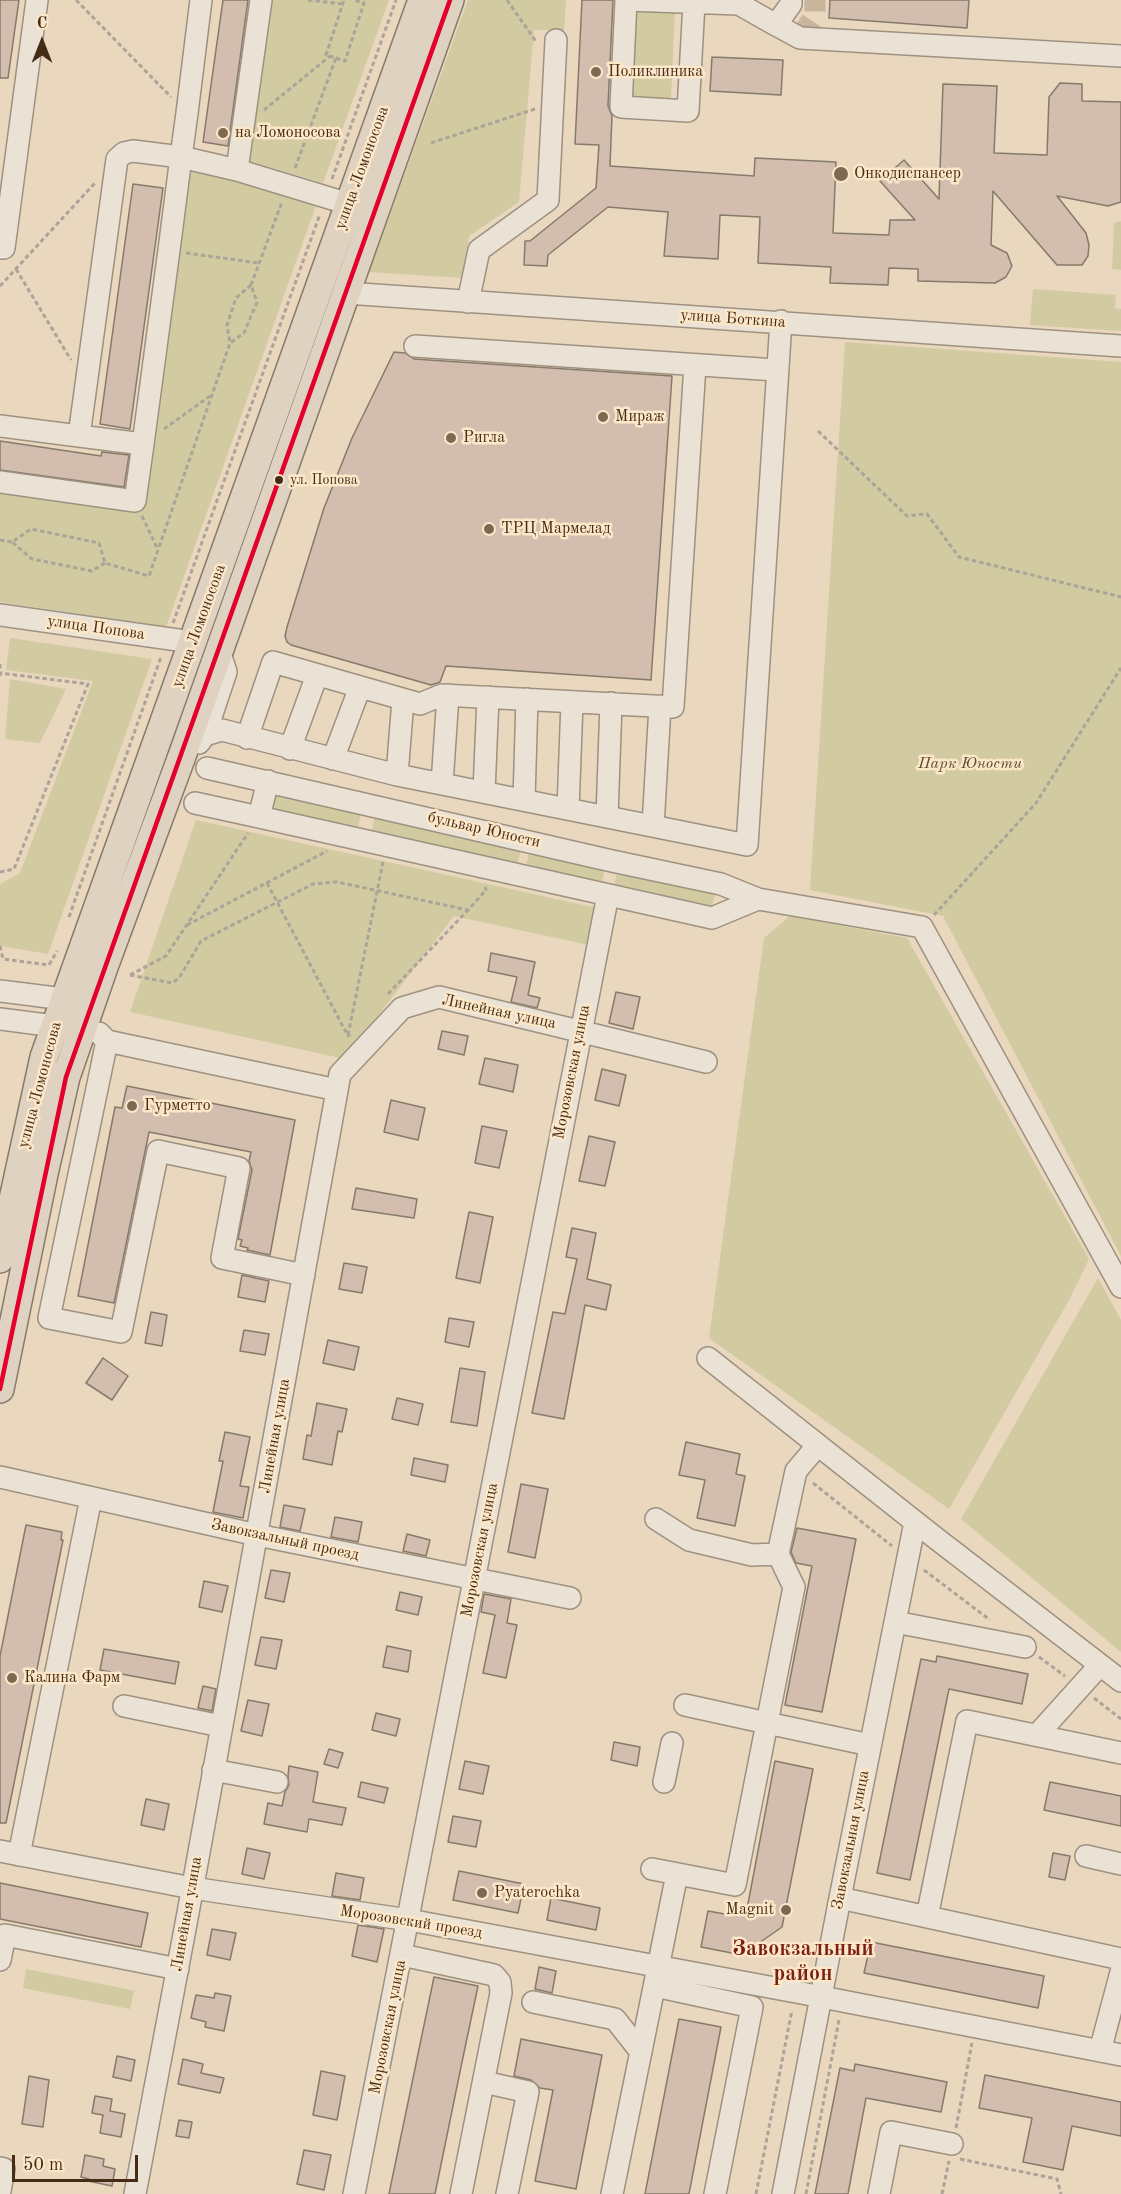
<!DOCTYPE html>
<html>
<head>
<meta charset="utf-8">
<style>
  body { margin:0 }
  #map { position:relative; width:1121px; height:2194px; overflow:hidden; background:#e9d7be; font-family:"Old Standard TT",serif }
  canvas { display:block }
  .north { position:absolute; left:12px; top:12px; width:60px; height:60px; -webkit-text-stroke:4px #fce7c9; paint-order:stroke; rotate:0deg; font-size:16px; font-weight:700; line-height:24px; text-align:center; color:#442c16 }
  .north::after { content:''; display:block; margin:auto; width:21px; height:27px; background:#442c16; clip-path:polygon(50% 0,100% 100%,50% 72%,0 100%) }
  .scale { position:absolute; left:12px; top:2155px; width:126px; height:27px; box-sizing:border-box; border:3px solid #442c16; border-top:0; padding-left:8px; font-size:18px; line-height:21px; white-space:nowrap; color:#442c16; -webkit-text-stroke:4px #fce7c9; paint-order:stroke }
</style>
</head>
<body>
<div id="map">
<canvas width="1121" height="2194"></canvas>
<div class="north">С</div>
<div class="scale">50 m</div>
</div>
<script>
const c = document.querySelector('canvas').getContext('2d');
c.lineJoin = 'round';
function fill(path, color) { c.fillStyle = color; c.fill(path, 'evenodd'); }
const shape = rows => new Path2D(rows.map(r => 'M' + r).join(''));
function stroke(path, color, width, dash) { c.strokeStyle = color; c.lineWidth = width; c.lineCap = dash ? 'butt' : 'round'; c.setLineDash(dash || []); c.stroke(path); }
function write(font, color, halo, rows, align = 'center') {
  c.font = font + ' "Old Standard TT",serif'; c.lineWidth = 5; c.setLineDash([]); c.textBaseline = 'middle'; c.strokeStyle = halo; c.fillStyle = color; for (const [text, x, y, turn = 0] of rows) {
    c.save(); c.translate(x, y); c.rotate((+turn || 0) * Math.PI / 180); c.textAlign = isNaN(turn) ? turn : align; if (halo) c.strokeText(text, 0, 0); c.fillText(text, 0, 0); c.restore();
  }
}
const green = shape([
  [271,0,389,0,323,183,246,160],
  [468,0,566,0,564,30,534,30,519,202,469,236,463,278,369,272],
  [631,7,675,9,671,99,627,97],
  [189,164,318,200,166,627,0,602,0,492,142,510],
  [1121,221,1121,270,1112,269,1114,223],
  [1033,289,1116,295,1115,308,1121,309,1121,331,1030,325],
  [845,342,1121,362,1121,1256,943,916,810,890],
  [10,638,152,659,48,954,0,946,0,884,20,873,93,681,6,670],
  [10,679,66,689,40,743,5,739],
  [277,791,362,809,357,832,273,812],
  [376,812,522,846,516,869,371,835],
  [196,820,597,908,589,945,454,916,345,1059,130,1012],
  [530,848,605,865,601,889,525,871],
  [618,868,716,891,710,914,613,891],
  [790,916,907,938,1089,1259,1069,1300,949,1509,709,1338,764,938],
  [1098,1278,1121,1320,1121,1652,961,1519],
  [26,1969,141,1992,134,1991,130,2009,23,1988]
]);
const building = shape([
  [0,0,19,0,8,78,0,78,0,0],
  [223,0,248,0,228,146,203,142,223,0],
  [582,0,613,0,608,106,612,116,610,166,754,176,755,158,836,162,833,233,889,235,890,220,915,220,880,181,904,160,939,199,943,84,997,86,994,153,1047,155,1049,97,1060,83,1082,84,1082,101,1121,102,1121,202,1108,206,1057,196,1086,233,1089,245,1088,256,1082,265,1057,265,993,191,991,245,1007,253,1012,266,1006,277,995,283,918,281,918,269,889,268,888,285,830,283,831,267,758,263,760,217,720,215,718,259,664,256,668,212,608,207,548,255,547,266,524,265,525,241,530,241,596,188,599,145,575,144,582,0],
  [830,0,969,0,967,28,829,18,830,0],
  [712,57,783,60,781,95,710,91,712,57],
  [133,184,163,188,130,429,100,424,133,184],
  [394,352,405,353,414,359,672,376,651,680,446,666,440,682,431,685,291,645,287,642,285,636,287,627,324,508,352,438,394,352],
  [0,441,101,456,102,452,129,455,124,487,0,470,0,441],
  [491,953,535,962,528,995,540,998,537,1008,511,1002,517,977,488,971,491,953],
  [616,992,640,997,633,1029,609,1023,616,992],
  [442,1031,468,1036,464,1055,438,1049,442,1031],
  [485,1058,518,1065,513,1092,479,1084,485,1058],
  [602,1069,626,1075,619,1106,595,1100,602,1069],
  [127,1086,295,1120,270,1255,247,1250,248,1248,240,1246,242,1240,238,1239,252,1170,249,1161,251,1152,149,1132,114,1303,78,1296,115,1107,122,1108,127,1086],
  [391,1100,425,1108,418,1140,384,1132,391,1100],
  [482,1126,507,1131,499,1168,475,1163,482,1126],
  [589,1136,615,1142,605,1186,579,1181,589,1136],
  [356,1188,417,1199,414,1218,352,1209,356,1188],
  [469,1212,493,1217,480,1283,456,1278,469,1212],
  [572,1228,596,1233,587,1279,611,1285,606,1310,585,1305,564,1419,532,1413,553,1312,565,1314,577,1259,566,1257,572,1228],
  [344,1263,367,1267,362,1293,339,1289,344,1263],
  [242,1275,269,1281,265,1302,238,1297,242,1275],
  [151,1312,167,1315,162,1346,145,1343,151,1312],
  [449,1318,474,1322,469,1347,445,1342,449,1318],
  [244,1330,269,1334,265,1355,240,1351,244,1330],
  [328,1340,359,1347,354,1370,323,1363,328,1340],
  [103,1358,128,1376,112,1400,86,1383,103,1358],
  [460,1368,485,1372,477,1426,451,1422,460,1368],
  [397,1398,423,1404,418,1425,392,1419,397,1398],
  [317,1403,347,1409,342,1432,338,1431,332,1465,303,1459,307,1435,311,1436,317,1403],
  [225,1432,250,1437,240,1486,249,1487,243,1518,213,1512,223,1461,219,1461,225,1432],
  [686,1442,740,1454,736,1474,745,1476,735,1526,697,1518,705,1480,679,1475,686,1442],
  [414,1458,448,1465,445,1482,411,1475,414,1458],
  [521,1484,548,1489,535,1558,508,1552,521,1484],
  [284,1505,305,1509,300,1531,280,1527,284,1505],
  [335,1517,362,1522,358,1542,331,1537,335,1517],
  [26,1525,62,1532,61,1540,63,1540,6,1823,0,1823,0,1656,26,1525],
  [797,1528,856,1539,822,1712,785,1705,812,1566,796,1563,791,1552,797,1528],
  [407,1534,430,1540,426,1556,403,1551,407,1534],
  [271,1570,290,1573,284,1602,265,1598,271,1570],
  [204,1581,228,1586,222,1612,199,1607,204,1581],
  [400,1592,422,1597,418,1615,396,1610,400,1592],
  [484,1594,511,1599,507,1623,517,1625,506,1678,483,1673,495,1615,481,1612,484,1594],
  [261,1637,282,1640,276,1669,255,1665,261,1637],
  [387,1646,411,1651,408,1672,383,1667,387,1646],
  [104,1649,179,1662,175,1684,100,1670,104,1649],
  [937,1656,1028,1674,1022,1704,949,1689,910,1880,877,1873,921,1659,936,1662,937,1656],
  [203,1686,216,1689,212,1711,198,1708,203,1686],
  [248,1700,269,1704,262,1736,241,1731,248,1700],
  [376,1713,400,1719,396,1736,372,1730,376,1713],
  [614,1742,640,1747,637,1766,611,1760,614,1742],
  [329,1749,343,1753,338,1768,324,1764,329,1749],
  [465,1761,489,1766,483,1794,459,1789,465,1761],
  [775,1761,813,1769,782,1927,742,1955,701,1947,708,1911,736,1916,747,1909,775,1761],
  [289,1766,318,1772,313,1802,346,1808,342,1825,309,1819,307,1832,264,1824,268,1803,282,1806,285,1792,289,1785,288,1776,289,1766],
  [361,1782,388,1788,384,1803,358,1797,361,1782],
  [1050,1782,1121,1796,1121,1826,1044,1810,1050,1782],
  [146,1799,169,1804,164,1830,141,1825,146,1799],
  [453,1816,481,1821,476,1847,448,1842,453,1816],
  [247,1848,270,1853,264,1879,242,1874,247,1848],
  [1053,1853,1070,1856,1065,1880,1049,1877,1053,1853],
  [459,1871,524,1884,518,1913,453,1900,459,1871],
  [336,1873,364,1878,360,1900,332,1896,336,1873],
  [0,1883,148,1913,141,1947,0,1919,0,1883],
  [551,1898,600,1908,596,1930,547,1920,551,1898],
  [358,1925,384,1929,377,1962,352,1956,358,1925],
  [212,1929,236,1933,230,1960,207,1955,212,1929],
  [871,1942,1044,1976,1038,2008,864,1973,871,1942],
  [539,1967,556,1971,552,1993,535,1989,539,1967],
  [434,1977,478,1986,462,2062,435,2194,389,2194,434,1977],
  [215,1993,231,1996,224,2031,205,2027,206,2022,191,2018,196,1995,214,1998,215,1993],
  [679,2019,721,2027,689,2194,645,2194,679,2019],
  [521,2039,602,2055,576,2189,535,2181,553,2090,540,2088,531,2080,514,2076,521,2039],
  [117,2056,135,2060,131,2081,113,2077,117,2056],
  [183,2059,203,2064,201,2073,224,2078,220,2093,178,2084,183,2059],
  [855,2064,947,2082,941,2112,866,2098,848,2194,815,2194,840,2068,854,2071,855,2064],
  [321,2071,345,2076,337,2120,313,2115,321,2071],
  [985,2075,1121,2102,1121,2136,1072,2126,1063,2170,1023,2162,1032,2118,979,2108,985,2075],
  [29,2076,49,2080,43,2127,22,2124,29,2076],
  [95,2096,112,2099,110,2111,125,2114,121,2137,100,2133,103,2115,92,2113,95,2096],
  [179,2120,192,2122,189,2138,176,2136,179,2120],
  [304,2150,331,2155,324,2190,297,2184,304,2150],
  [85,2155,104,2159,103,2166,115,2169,112,2186,88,2181,89,2179,81,2177,85,2155]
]);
const minorTunnel = shape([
  [800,38,815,15,815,0]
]);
const path = shape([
  [76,0,171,97],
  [308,0,343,4],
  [507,0,537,43],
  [336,58,345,61,364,3,354,0],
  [264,110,330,56],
  [431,143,535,109],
  [295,168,336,58,326,55,344,0],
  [332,179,396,0],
  [186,253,259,263],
  [16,269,71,360],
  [251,285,282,202],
  [0,286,95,183],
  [164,429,210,396],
  [818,431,907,516,927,514,959,557,1121,597],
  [142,516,158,550],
  [0,540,12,542],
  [105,563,92,571,32,559,12,542,31,529,99,543,105,563,149,576,230,343,244,333,257,302,251,285,236,298,227,325,230,343],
  [173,623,320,214],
  [0,664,0,676],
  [0,872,14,869,88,684,0,673],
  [267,883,348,1036,350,1034],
  [934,915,1036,803,1121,668],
  [69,917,161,657],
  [187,925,327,851],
  [0,946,3,959,49,965,57,951],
  [130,975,172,983,179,978,201,941,313,884,337,882,468,910,486,890,485,887],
  [130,975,166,956,248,833],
  [388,994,468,910],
  [348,1035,383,862],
  [813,1483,892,1546],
  [924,1570,990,1620],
  [1039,1657,1065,1676],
  [1094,1698,1121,1719],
  [956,2128,972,2043],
  [960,2159,1057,2179,1061,2194],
  [756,2194,792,2010],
  [806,2194,839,2020],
  [942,2194,949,2161]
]);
const minor = shape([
  [201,0,187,113,181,157,169,250,143,444,79,436,117,159,124,153,133,151,181,157,237,170,349,204],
  [739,0,739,4,776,25,791,4,791,0],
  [694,3,688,111,621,107,626,0,739,4],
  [776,25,800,38,1121,56],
  [237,170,261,0],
  [0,248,4,248,37,0],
  [346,293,1121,346],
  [468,302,479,250,548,200,556,40],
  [415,346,776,370],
  [0,426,79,436],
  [0,482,135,501,143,444],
  [0,615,192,642],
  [205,735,222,730,397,775,747,845,781,321],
  [247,738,273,662,420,704,442,695,673,707,695,365],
  [199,743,205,735,226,672,219,650],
  [290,749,317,675],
  [333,759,360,687],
  [207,768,612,861,721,884,758,899],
  [397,775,403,700],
  [442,784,448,695],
  [484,792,488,697],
  [524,800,527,699],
  [195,803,259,817,268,781],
  [568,809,572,702],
  [259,817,712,918,758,899,922,927,1121,1287],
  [607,817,611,703],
  [653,826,660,706],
  [0,991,80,1001],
  [0,1019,70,1028],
  [99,1033,107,1041,337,1090],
  [107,1041,49,1318,121,1332,158,1151,239,1168,222,1258,304,1275],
  [708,1358,933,1536,1121,1681],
  [0,1477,257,1535,570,1598],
  [656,1519,689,1540,752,1555,778,1554,796,1471,818,1445],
  [895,1622,1025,1647],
  [685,1705,767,1723,794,1587,778,1554],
  [124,1706,221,1726],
  [1037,1735,1100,1665],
  [213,1770,277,1782],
  [664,1782,672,1743],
  [0,1851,192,1888,409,1920,796,1992,1121,2055],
  [19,1855,91,1498],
  [1086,1856,1121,1864],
  [652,1869,735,1885,767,1723,870,1745],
  [840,1898,1121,1959],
  [927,1917,967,1721,1121,1753],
  [402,1955,494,1975,500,1982,501,1993,461,2194],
  [0,1960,5,1935,178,1969],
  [655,1986,752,2007,715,2194],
  [533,2002,615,2019,641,2052],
  [1100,2051,1121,1972],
  [484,2082,528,2092,507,2194],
  [0,2168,4,2169,0,2191],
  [135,2194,188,1913,340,1074,402,1008,439,997,706,1062],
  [354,2194,606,905],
  [612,2194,677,1874],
  [783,2194,840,1898,915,1522],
  [879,2194,891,2132,952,2144]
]);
const major = shape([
  [0,1259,44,1057,422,0],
  [0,1389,44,1174,66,1077,104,967,182,756,450,0]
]);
const bus1 = shape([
  [0,1389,66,1077,450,0]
]);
const markers = [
  [596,72,6,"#7e6851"],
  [223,133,6,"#7e6851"],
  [841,174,8,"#7e6851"],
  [603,417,6,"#7e6851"],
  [451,438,6,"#7e6851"],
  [279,480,5,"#442c16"],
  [489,529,6,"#7e6851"],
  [132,1106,6,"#7e6851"],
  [12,1678,6,"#7e6851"],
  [482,1893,6,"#7e6851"],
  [786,1910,6,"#7e6851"]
];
const busNames = [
  ["ул. Попова",290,480]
];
const poiNames = [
  ["Поликлиника",608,72],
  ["на Ломоносова",235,133],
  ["Онкодиспансер",854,174],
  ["Мираж",615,417],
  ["Ригла",463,438],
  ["ТРЦ Мармелад",501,529],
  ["Гурметто",144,1106],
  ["Калина Фарм",24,1678],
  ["Pyaterochka",494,1893],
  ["Magnit",774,1910,"right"]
];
const streetNames = [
  ["улица Ломоносова",362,168,-70],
  ["улица Боткина",733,319,4],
  ["улица Ломоносова",199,626,-70],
  ["улица Попова",96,628,8],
  ["бульвар Юности",484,830,13],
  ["Линейная улица",499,1012,12],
  ["Морозовская улица",572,1072,-79],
  ["улица Ломоносова",40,1085,-75],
  ["Линейная улица",275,1436,-80],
  ["Завокзальный проезд",285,1540,12],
  ["Морозовская улица",480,1550,-79],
  ["Завокзальная улица",851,1840,-79],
  ["Линейная улица",187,1914,-80],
  ["Морозовский проезд",411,1922,9],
  ["Морозовская улица",388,2027,-79]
];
const parkNames = [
  ["Парк Юности",970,764]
];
const districtNames = [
  ["Завокзальный",803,1949],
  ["район",803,1974]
];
fill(green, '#d2caa1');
fill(building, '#d2bdae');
stroke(building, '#867a6a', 1.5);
stroke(minorTunnel, '#c8b59c', 21, [21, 10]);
stroke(minor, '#9e9180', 24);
stroke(major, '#867a6a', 30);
stroke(path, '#ada398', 3, [4.5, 3]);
stroke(minor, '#ebe2d6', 21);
stroke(major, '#dfd2c1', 27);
stroke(bus1, '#e4002b', 4.5);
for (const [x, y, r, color] of markers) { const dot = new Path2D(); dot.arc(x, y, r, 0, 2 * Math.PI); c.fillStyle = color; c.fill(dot); stroke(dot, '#fce7c9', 2); }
write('14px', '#442c16', '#fce7c9', busNames, 'left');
write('16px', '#442c16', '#fce7c9', poiNames, 'left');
write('16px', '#442c16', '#fce7c9', streetNames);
write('italic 16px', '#5d4a2d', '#fce7c9', parkNames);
write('bold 22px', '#7a1f14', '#fce7c9', districtNames);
</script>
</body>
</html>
